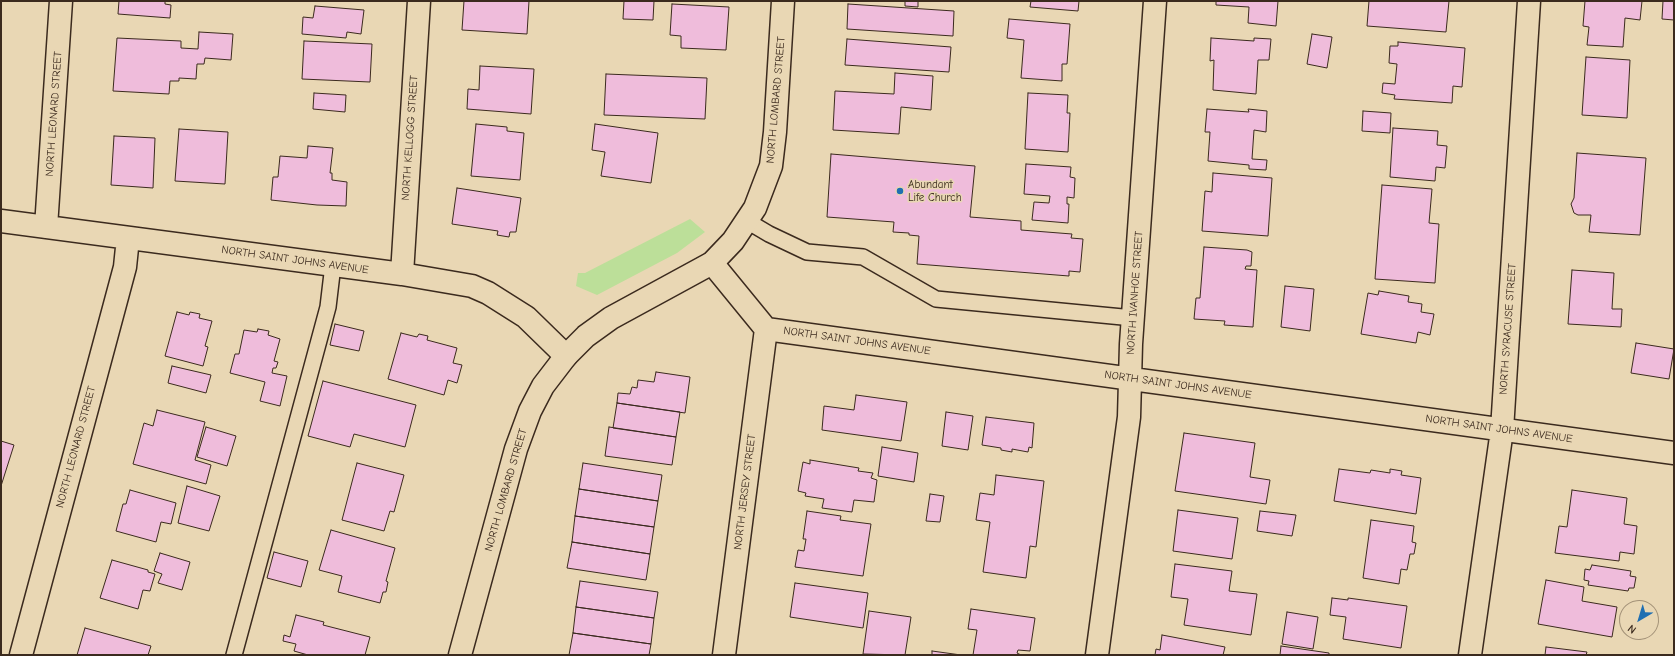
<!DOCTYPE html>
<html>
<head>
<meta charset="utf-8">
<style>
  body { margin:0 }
  #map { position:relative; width:1675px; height:656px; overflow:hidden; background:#e9d7b4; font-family:"Comic Neue",sans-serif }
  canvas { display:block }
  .frame { position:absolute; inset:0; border:2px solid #3b2a1e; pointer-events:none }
  .north { position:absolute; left:1619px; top:600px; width:40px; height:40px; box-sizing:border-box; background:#e9d7b4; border:1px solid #a39278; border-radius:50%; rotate:218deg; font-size:11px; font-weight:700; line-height:16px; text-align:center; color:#3b2a1e }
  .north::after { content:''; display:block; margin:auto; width:14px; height:18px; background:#1f6fb2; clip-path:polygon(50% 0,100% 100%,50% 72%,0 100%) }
</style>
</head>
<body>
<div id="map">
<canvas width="1675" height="656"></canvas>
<div class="frame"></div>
<div class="north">N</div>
</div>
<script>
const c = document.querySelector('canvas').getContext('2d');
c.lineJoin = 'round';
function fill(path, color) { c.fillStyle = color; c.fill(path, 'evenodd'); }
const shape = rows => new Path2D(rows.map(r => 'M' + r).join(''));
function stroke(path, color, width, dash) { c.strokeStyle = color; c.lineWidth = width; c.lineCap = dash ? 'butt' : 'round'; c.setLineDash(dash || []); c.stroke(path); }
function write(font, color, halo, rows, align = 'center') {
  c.font = font + ' "Comic Neue",sans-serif'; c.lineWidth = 3; c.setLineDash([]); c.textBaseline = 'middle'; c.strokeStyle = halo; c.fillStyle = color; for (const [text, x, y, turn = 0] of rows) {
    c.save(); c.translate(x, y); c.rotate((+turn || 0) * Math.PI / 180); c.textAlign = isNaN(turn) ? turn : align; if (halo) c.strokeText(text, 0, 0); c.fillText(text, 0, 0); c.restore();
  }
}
const green = shape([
  [690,219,705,232,677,253,597,295,576,286,578,273,585,273]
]);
const building = shape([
  [119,1,165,1,165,4,171,5,170,18,118,14,119,1],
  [464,1,529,1,527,34,462,30,464,1],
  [624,1,654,1,653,20,623,19,624,1],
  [905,1,918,1,918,7,905,6,905,1],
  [1031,1,1079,1,1078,11,1030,7,1031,1],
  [1216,1,1278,1,1276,26,1248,23,1249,7,1216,5,1216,1],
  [1369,1,1449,1,1446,32,1367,26,1369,1],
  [1585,1,1642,1,1640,20,1625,18,1623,47,1587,45,1589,27,1583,26,1585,1],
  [1663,1,1674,1,1674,20,1662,19,1663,1],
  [672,4,729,7,726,50,681,48,681,36,670,35,672,4],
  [848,4,954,11,953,36,847,29,848,4],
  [315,6,364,10,361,34,347,32,346,38,302,34,303,17,313,18,315,6],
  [1009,19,1070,24,1067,64,1062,64,1062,81,1021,78,1024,40,1007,38,1009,19],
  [199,32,233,34,231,60,205,58,204,64,197,64,196,79,179,78,179,81,170,81,169,94,113,91,117,38,181,41,181,48,198,49,199,32],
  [1312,34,1332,37,1327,68,1307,64,1312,34],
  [1211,38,1254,41,1254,38,1271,39,1269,60,1258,60,1256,94,1213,90,1214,60,1210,61,1211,38],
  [847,39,951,47,949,72,845,65,847,39],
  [304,41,372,44,370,82,302,79,304,41],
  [1398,42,1465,48,1462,87,1453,86,1452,103,1394,99,1395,95,1382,93,1383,83,1395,84,1397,64,1389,63,1390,46,1398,46,1398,42],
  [1586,57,1630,60,1627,118,1582,115,1586,57],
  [480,66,534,69,531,114,467,109,468,89,479,90,480,66],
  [895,73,933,76,931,110,901,107,899,134,833,130,835,91,894,94,895,73],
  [606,74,707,78,705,119,604,115,606,74],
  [314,93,346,95,345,112,313,109,314,93],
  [1028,93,1068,95,1067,113,1070,113,1068,152,1025,149,1028,93],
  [1207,109,1249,112,1248,109,1267,111,1266,132,1254,130,1252,159,1267,160,1266,170,1249,169,1249,165,1208,161,1210,132,1205,132,1207,109],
  [1363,111,1391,113,1390,133,1362,131,1363,111],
  [476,124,507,127,507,131,524,133,520,180,471,176,476,124],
  [595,124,658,133,651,183,601,176,605,152,592,150,595,124],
  [1393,128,1438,131,1437,145,1447,146,1445,168,1436,167,1435,181,1390,177,1393,128],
  [179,129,228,132,225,184,175,181,179,129],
  [114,136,155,138,153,188,111,185,114,136],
  [308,146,333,148,330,173,332,173,332,180,347,182,346,206,317,205,271,200,273,177,278,177,280,156,307,158,308,146],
  [1577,153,1646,158,1640,235,1589,232,1591,215,1578,215,1574,213,1571,204,1574,198,1577,153],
  [831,154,975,166,970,217,1021,221,1021,230,1072,234,1071,238,1083,239,1080,272,1069,271,1069,276,917,264,919,236,909,235,909,233,893,232,894,222,827,217,831,154],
  [1026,164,1071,167,1070,177,1075,178,1074,198,1067,197,1067,204,1069,204,1068,223,1032,220,1034,202,1049,203,1050,196,1024,194,1026,164],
  [1213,173,1272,178,1268,236,1202,231,1205,191,1212,192,1213,173],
  [1382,185,1432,189,1429,223,1439,224,1435,283,1375,279,1382,185],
  [457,188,521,198,516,232,510,232,509,237,497,235,498,231,452,224,457,188],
  [1204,247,1247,250,1252,252,1251,266,1246,266,1245,269,1257,270,1253,327,1224,325,1225,321,1194,319,1196,298,1200,298,1204,247],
  [1572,270,1614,273,1612,309,1622,309,1621,327,1568,324,1572,270],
  [1285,286,1314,289,1310,331,1281,327,1285,286],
  [1379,291,1409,296,1408,302,1422,304,1421,312,1434,314,1430,335,1418,332,1416,343,1361,334,1368,293,1378,295,1379,291],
  [177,312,189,315,190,312,200,314,199,318,212,321,205,346,208,347,203,366,165,356,177,312],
  [335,324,364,331,359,351,330,345,335,324],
  [258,329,269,331,268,335,280,339,274,361,278,362,276,368,273,368,272,373,287,376,280,406,260,401,265,382,230,373,235,354,239,354,244,330,257,332,258,329],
  [401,333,417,337,419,334,428,336,427,340,457,348,453,363,462,365,457,383,448,380,444,395,388,379,401,333],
  [1636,343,1674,349,1669,379,1631,373,1636,343],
  [172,366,211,375,206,393,168,383,172,366],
  [656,372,690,377,685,413,617,403,618,393,630,394,632,387,637,388,638,380,654,382,656,372],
  [323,381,416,405,405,447,354,434,350,447,308,436,323,381],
  [856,395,907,402,901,441,822,430,824,406,854,410,856,395],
  [617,403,680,412,676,437,613,428,617,403],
  [157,410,205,422,195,460,211,465,206,484,133,464,144,423,153,426,157,410],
  [946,412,973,416,968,450,942,446,946,412],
  [986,417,1034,423,1032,448,1029,447,1028,452,1012,449,1012,452,1001,450,1001,448,982,445,986,417],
  [206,427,236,436,227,466,197,457,206,427],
  [609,427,676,437,672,465,605,456,609,427],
  [1184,433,1255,443,1250,477,1270,480,1266,504,1175,491,1184,433],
  [1,441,14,445,1,486,1,441],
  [882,447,918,453,914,482,878,476,882,447],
  [810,460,859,468,858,471,873,473,871,478,877,480,874,502,854,500,852,512,822,508,824,499,805,496,806,493,798,491,803,462,810,464,810,460],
  [357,463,404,475,394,512,390,511,384,531,342,520,357,463],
  [583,463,662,475,658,501,579,489,583,463],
  [1339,469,1370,473,1371,470,1390,473,1390,469,1402,471,1401,475,1421,478,1416,514,1334,501,1339,469],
  [996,475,1044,481,1036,547,1030,546,1026,578,983,572,990,522,976,520,980,493,994,495,996,475],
  [187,486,220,496,209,531,178,523,187,486],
  [579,489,658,501,654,527,575,516,579,489],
  [130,490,176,503,171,524,161,522,156,542,116,531,123,504,126,504,130,490],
  [1572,490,1627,498,1624,524,1637,526,1634,554,1620,552,1619,561,1555,553,1559,526,1567,527,1572,490],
  [930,494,944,496,940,522,926,521,930,494],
  [1178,510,1238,518,1232,559,1173,551,1178,510],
  [807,511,841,516,840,520,871,524,863,576,795,567,798,550,804,551,806,539,803,539,807,511],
  [1260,511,1296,515,1292,536,1257,531,1260,511],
  [575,516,654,527,650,554,572,542,575,516],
  [1371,520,1414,526,1412,542,1416,543,1414,554,1410,554,1407,570,1401,569,1399,584,1363,578,1371,520],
  [331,530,395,548,386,581,388,582,386,592,383,592,380,603,338,592,342,576,319,570,331,530],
  [572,542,650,554,646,580,567,568,572,542],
  [274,552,308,561,301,587,267,578,274,552],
  [160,553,190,562,182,590,158,583,162,574,154,571,160,553],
  [112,560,148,570,148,572,155,574,150,591,143,590,138,609,100,598,112,560],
  [1175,564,1232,571,1229,591,1257,594,1251,635,1184,625,1188,599,1171,597,1175,564],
  [1592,565,1631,571,1630,576,1636,577,1634,588,1629,588,1628,591,1588,585,1589,581,1584,580,1585,569,1590,570,1592,565],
  [1546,580,1584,587,1582,601,1617,607,1612,637,1538,624,1546,580],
  [580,581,658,592,654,618,576,607,580,581],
  [795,583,868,593,863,628,790,617,795,583],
  [1332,598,1348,600,1348,598,1407,606,1401,648,1343,639,1346,617,1330,615,1332,598],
  [576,607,654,618,651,644,573,633,576,607],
  [971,609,1035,618,1030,651,1018,650,1017,653,1021,655,973,655,977,630,968,629,971,609],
  [869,611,911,617,905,655,863,654,869,611],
  [1287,612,1318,617,1313,649,1282,644,1287,612],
  [296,615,324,622,323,625,370,637,365,655,308,655,294,651,296,644,283,641,284,635,290,637,296,615],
  [85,628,151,646,148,655,77,655,85,628],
  [573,633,651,644,649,655,569,655,573,633],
  [1162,635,1225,647,1223,655,1155,655,1156,649,1160,650,1162,635],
  [1281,646,1329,653,1329,655,1280,655,1281,646],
  [1546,647,1587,652,1586,655,1545,655,1546,647],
  [932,651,961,655,932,655,932,651]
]);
const service = shape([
  [747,221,769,234,807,252,863,257,936,299,1133,318],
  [234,655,328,307,333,265]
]);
const minor = shape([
  [1,221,402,274,472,286,488,293,526,317,566,356],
  [46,227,61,1],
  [712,263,766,329,1674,453],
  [402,274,419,1],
  [21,655,125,267,128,238],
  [724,655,766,329],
  [1097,655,1129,417,1131,344,1155,1],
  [1470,655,1502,430,1529,1]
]);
const secondary = shape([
  [460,655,516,449,530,411,543,386,566,356,586,336,611,318,712,263,733,241,755,208,771,166,775,132,783,1]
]);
const markers = [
  [900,191,4,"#1f6fb2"]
];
const streetNames = [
  ["NORTH LOMBARD STREET",776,100,-85],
  ["NORTH LEONARD STREET",54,114,-86],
  ["NORTH KELLOGG STREET",410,138,-86],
  ["NORTH SAINT JOHNS AVENUE",295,260,8],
  ["NORTH IVANHOE STREET",1135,293,-86],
  ["NORTH SYRACUSE STREET",1508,329,-86],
  ["NORTH SAINT JOHNS AVENUE",857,341,8],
  ["NORTH SAINT JOHNS AVENUE",1178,385,8],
  ["NORTH SAINT JOHNS AVENUE",1499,429,8],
  ["NORTH LEONARD STREET",76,447,-75],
  ["NORTH LOMBARD STREET",506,490,-74],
  ["NORTH JERSEY STREET",745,492,-83]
];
const poiNames = [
  ["Abundant",908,185],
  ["Life Church",908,198]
];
fill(green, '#bcdf99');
fill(building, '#efbcdb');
stroke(building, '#3b2a1e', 1);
stroke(service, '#3b2a1e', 18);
stroke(minor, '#3b2a1e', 25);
stroke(secondary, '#3b2a1e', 25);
stroke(service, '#e9d7b4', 15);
stroke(minor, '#e9d7b4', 22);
stroke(secondary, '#e9d7b4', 22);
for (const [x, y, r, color] of markers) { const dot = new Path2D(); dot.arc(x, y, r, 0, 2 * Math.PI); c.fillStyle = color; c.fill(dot); stroke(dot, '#e9d7b4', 1.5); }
write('11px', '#3b2a1e', '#e9d7b4', streetNames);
write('11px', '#3b2a1e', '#e9d7b4', poiNames, 'left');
</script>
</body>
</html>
